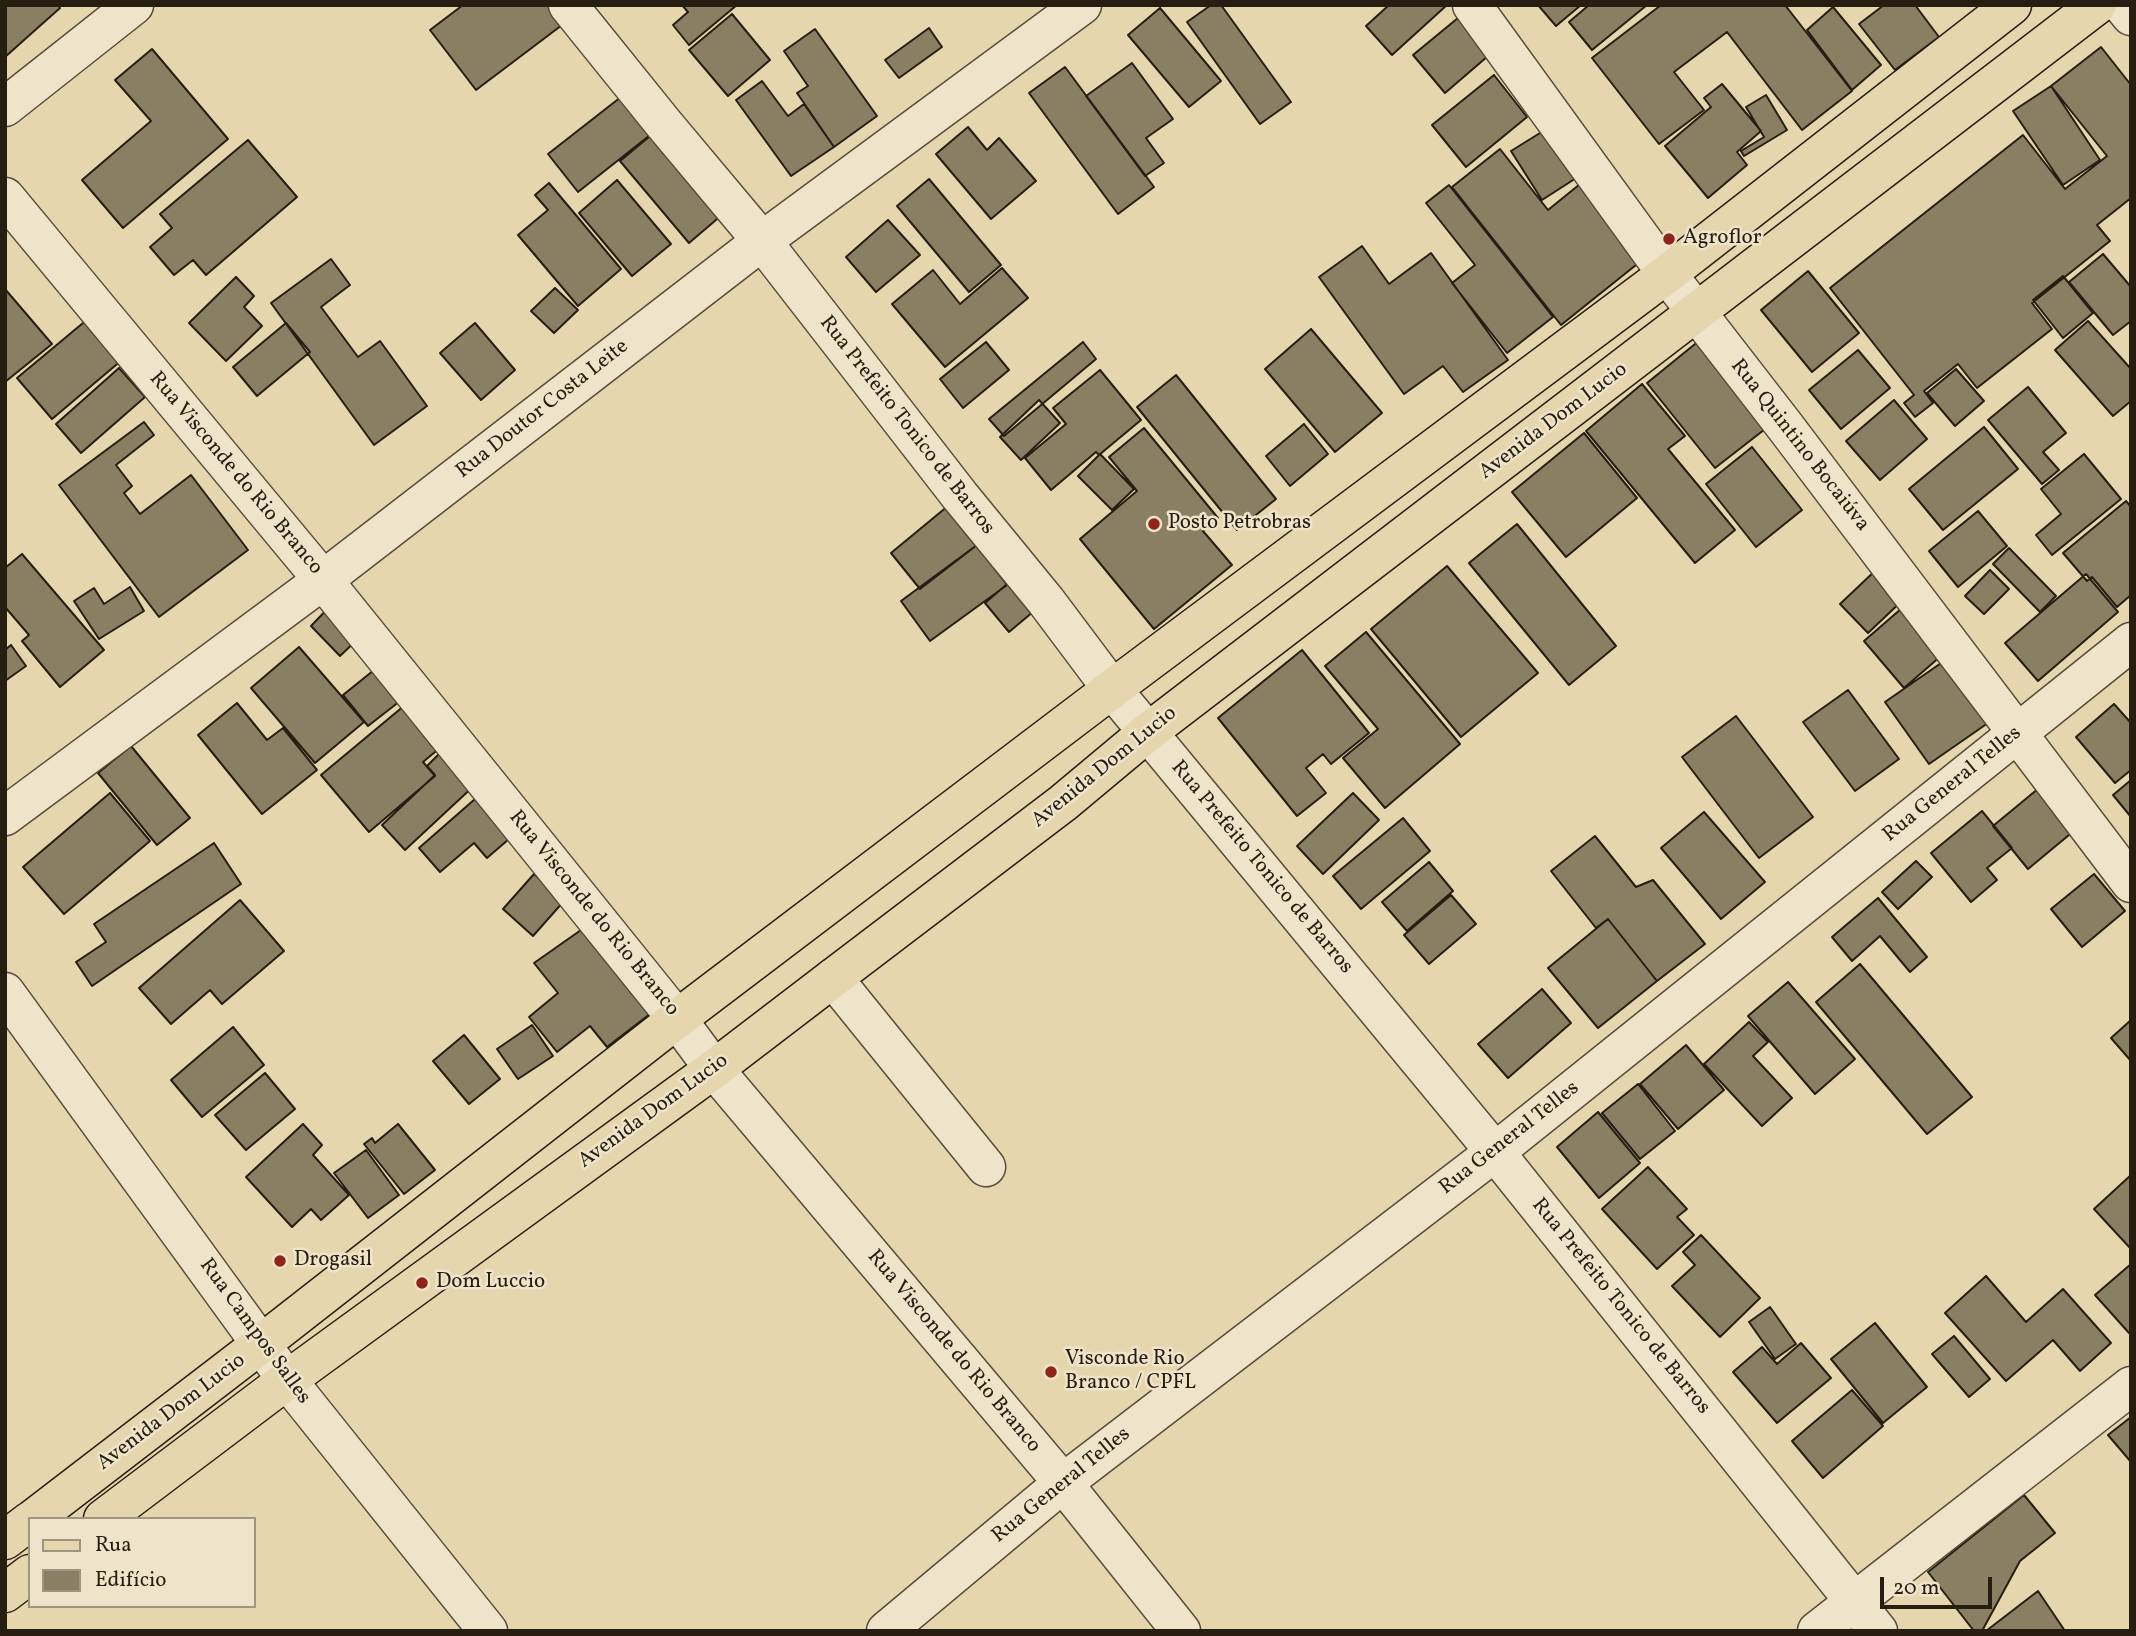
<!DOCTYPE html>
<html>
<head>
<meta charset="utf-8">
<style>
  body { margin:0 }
  #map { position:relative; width:2136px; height:1636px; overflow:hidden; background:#e6d6ae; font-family:Vollkorn,serif }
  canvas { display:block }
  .frame { position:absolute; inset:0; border:7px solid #271e12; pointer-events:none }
  .legend { position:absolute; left:28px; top:1517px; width:228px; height:91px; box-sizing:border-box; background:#efe4ca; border:2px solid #9f9580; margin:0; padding:9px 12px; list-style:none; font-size:21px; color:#271e12 }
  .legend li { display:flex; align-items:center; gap:14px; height:35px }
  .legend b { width:35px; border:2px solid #9f9580 }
  .scale { position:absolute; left:1880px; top:1577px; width:112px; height:32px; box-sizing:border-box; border:4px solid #271e12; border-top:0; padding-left:9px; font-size:21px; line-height:24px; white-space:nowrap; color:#271e12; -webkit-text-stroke:5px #efe4ca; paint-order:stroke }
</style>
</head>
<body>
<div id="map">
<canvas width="2136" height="1636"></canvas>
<div class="frame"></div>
<ul class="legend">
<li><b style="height:9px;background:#e6d6ae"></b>Rua</li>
<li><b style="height:19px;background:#8a7e63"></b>Edifício</li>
</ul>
<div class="scale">20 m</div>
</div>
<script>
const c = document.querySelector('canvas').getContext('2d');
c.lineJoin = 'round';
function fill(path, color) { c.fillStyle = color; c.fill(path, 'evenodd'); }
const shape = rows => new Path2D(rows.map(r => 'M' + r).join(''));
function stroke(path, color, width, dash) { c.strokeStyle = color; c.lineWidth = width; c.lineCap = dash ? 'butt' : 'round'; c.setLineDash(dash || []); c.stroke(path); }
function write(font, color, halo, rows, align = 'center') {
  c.font = font + ' Vollkorn,serif'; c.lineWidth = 5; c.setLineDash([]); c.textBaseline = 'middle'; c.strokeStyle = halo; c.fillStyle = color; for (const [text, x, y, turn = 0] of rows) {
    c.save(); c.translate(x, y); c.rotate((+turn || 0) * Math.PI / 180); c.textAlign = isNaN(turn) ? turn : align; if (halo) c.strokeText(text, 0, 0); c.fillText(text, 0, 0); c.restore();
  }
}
const building = shape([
  [5,5,58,5,60,8,5,57,5,5],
  [463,5,559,5,570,19,476,90,430,30,463,5],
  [682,5,737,5,689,45,673,25,688,12,682,5],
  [1211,5,1221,5,1291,102,1260,124,1187,22,1211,5],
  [1389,5,1447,5,1392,55,1366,26,1389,5],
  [1538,5,1581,5,1556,26,1538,5],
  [1589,5,1647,5,1592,50,1569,22,1589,5],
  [1661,5,1785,5,1852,91,1802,130,1727,32,1674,72,1704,110,1659,144,1592,58,1661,5],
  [1884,5,1915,5,1939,37,1895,70,1859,24,1884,5],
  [1833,7,1881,65,1852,90,1807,30,1833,7],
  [1160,8,1221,81,1189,107,1128,35,1160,8],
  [1464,13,1495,50,1445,93,1413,55,1464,13],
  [732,14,770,60,728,96,689,50,732,14],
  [929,28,942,47,899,78,885,60,929,28],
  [815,29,877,116,834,147,797,93,808,86,784,51,815,29],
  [2101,47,2131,85,2131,198,2097,225,2110,241,2032,303,2052,329,1977,388,1958,364,1924,391,1933,403,1915,417,1904,403,1914,395,1830,288,2023,135,2065,189,2107,156,2051,86,2101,47],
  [152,49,228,139,123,228,82,180,151,121,115,80,152,49],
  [1132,63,1173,119,1146,138,1164,163,1145,176,1086,96,1132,63],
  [1065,67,1154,187,1118,214,1029,93,1065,67],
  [1494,75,1527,117,1466,167,1432,125,1494,75],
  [762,81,788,116,804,104,834,147,791,176,736,100,762,81],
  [1722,84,1761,131,1737,152,1747,165,1708,198,1665,146,1711,107,1704,98,1722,84],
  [635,86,664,124,578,192,548,154,635,86],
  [2051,86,2100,160,2063,185,2013,111,2051,86],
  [1766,95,1787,130,1744,156,1741,151,1764,137,1746,107,1766,95],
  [661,127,730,208,689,243,620,161,661,127],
  [968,127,987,150,999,138,1036,181,991,219,936,154,968,127],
  [1548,128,1584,173,1542,200,1511,151,1548,128],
  [248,140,297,197,206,275,193,260,174,275,150,247,172,228,160,214,248,140],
  [1500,149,1548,210,1585,180,1646,257,1561,325,1452,187,1500,149],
  [929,179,1001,265,969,292,897,206,929,179],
  [617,180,671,244,632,276,579,213,617,180],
  [549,183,621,269,578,306,518,235,548,210,535,195,549,183],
  [1449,185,1553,317,1507,353,1452,283,1475,265,1426,203,1449,185],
  [888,220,920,255,876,292,846,257,888,220],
  [1362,246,1389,284,1431,253,1508,360,1463,392,1443,366,1404,394,1319,277,1362,246],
  [2103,254,2131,287,2131,321,2113,335,2069,282,2103,254],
  [331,259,350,285,321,307,358,357,380,341,427,406,374,445,271,303,331,259],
  [1002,268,1028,298,945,367,892,304,933,270,960,304,1002,268],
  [1808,271,1859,333,1812,372,1761,310,1808,271],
  [2063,276,2093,313,2063,338,2033,300,2063,276],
  [236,277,254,296,244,307,262,326,226,361,189,323,236,277],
  [555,288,578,310,554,333,531,311,555,288],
  [5,289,52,344,5,382,5,289],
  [95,313,129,354,52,419,17,378,95,313],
  [2088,321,2131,369,2131,401,2113,416,2055,350,2088,321],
  [286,323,310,352,257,396,233,367,286,323],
  [475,323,515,370,481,400,440,353,475,323],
  [1311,329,1382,413,1335,452,1265,369,1311,329],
  [1700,340,1769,426,1715,468,1647,383,1700,340],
  [986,342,1009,370,963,408,940,379,986,342],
  [1083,342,1096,359,1004,436,989,419,1083,342],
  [1858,350,1890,388,1841,429,1809,390,1858,350],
  [119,368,145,397,81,453,56,424,119,368],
  [1956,369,1984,401,1955,426,1927,393,1956,369],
  [1100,370,1141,420,1099,455,1096,452,1051,490,1025,458,1066,424,1053,408,1100,370],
  [1176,375,1276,499,1237,530,1137,407,1176,375],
  [1642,384,1685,436,1668,449,1735,530,1695,563,1586,431,1642,384],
  [2028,387,2066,433,2043,452,2059,470,2042,484,1988,420,2028,387],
  [1039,400,1060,423,1021,460,1000,437,1039,400],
  [1894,400,1927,439,1880,480,1846,441,1894,400],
  [144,422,154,435,116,465,132,486,124,493,140,514,191,475,248,550,159,617,59,485,144,422],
  [1304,424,1328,454,1290,486,1266,456,1304,424],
  [1984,427,2018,469,1943,530,1909,489,1984,427],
  [1144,428,1218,518,1203,531,1232,565,1154,629,1080,539,1137,491,1109,457,1144,428],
  [1584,433,1637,498,1566,557,1512,492,1584,433],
  [1752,447,1802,510,1756,547,1706,484,1752,447],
  [1100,454,1134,489,1112,510,1078,476,1100,454],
  [2084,454,2121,499,2052,555,2036,535,2061,514,2041,489,2084,454],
  [960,496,977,545,920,589,891,553,960,496],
  [2126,501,2131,507,2131,595,2117,607,2092,577,2087,581,2063,553,2126,501],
  [1978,511,2007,546,1958,587,1929,551,1978,511],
  [1517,524,1616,646,1569,685,1469,563,1517,524],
  [977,545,1007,585,930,641,901,601,977,545],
  [2009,548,2056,596,2040,612,1993,564,2009,548],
  [22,554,104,650,60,687,22,641,29,635,5,607,5,568,22,554],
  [1447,566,1538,673,1461,737,1371,629,1447,566],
  [1877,569,1905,598,1868,633,1840,604,1877,569],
  [1990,570,2009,589,1984,614,1965,596,1990,570],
  [1021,572,1046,601,1009,632,985,603,1021,572],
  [2086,574,2118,612,2038,681,2005,643,2086,574],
  [130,587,144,611,99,639,74,601,94,588,104,604,130,587],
  [1909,602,1949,649,1904,688,1864,641,1909,602],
  [333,603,363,634,340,656,311,626,333,603],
  [1366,632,1460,744,1385,808,1343,758,1378,729,1325,666,1366,632],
  [11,645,26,666,5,681,5,650,11,645],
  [299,647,364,722,315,763,251,688,299,647],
  [1302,650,1369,733,1331,764,1323,754,1306,768,1326,793,1297,816,1218,718,1302,650],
  [1944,661,1988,723,1929,764,1885,702,1944,661],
  [384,662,409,694,368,726,343,695,384,662],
  [1848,690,1899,759,1855,791,1803,722,1848,690],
  [411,700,447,742,423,762,435,776,369,832,321,775,411,700],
  [237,703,267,740,283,728,317,770,262,814,198,735,237,703],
  [2114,704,2131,723,2131,770,2115,783,2076,737,2114,704],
  [1736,716,1813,817,1759,858,1682,757,1736,716],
  [131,746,190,818,157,845,98,773,131,746],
  [444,749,477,783,405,850,382,825,435,775,427,766,444,749],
  [2131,780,2131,817,2113,795,2131,780],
  [2039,788,2075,830,2028,869,1993,826,2039,788],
  [110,793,150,841,64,914,23,867,110,793],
  [1353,793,1379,820,1323,874,1297,846,1353,793],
  [475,799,509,839,487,858,474,843,440,872,419,848,475,799],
  [1982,811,2012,848,1987,868,1997,880,1971,902,1931,853,1982,811],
  [1704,812,1765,882,1721,919,1661,848,1704,812],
  [1403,818,1430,851,1361,909,1333,876,1403,818],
  [1595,836,1636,887,1653,880,1705,944,1657,981,1608,919,1596,928,1551,871,1595,836],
  [214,843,241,884,92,986,76,962,106,942,94,924,214,843],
  [1916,861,1932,877,1898,909,1882,892,1916,861],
  [1429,862,1453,891,1407,931,1382,902,1429,862],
  [534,874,564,901,533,936,503,909,534,874],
  [2094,874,2125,911,2082,947,2051,909,2094,874],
  [1451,895,1476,924,1429,964,1404,935,1451,895],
  [1878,898,1927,957,1910,972,1880,936,1852,961,1832,937,1878,898],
  [240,900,284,951,222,1004,210,990,171,1024,139,988,240,900],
  [1608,919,1657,981,1598,1028,1548,968,1608,919],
  [591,923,659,1007,607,1047,590,1026,557,1052,529,1017,558,993,534,963,591,923],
  [1860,964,1972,1097,1927,1134,1816,1002,1860,964],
  [1788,982,1855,1059,1815,1094,1748,1016,1788,982],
  [1542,989,1571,1023,1508,1078,1478,1044,1542,989],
  [2131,1020,2131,1061,2111,1038,2131,1020],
  [1749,1022,1768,1042,1753,1056,1792,1098,1762,1126,1704,1064,1749,1022],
  [532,1025,553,1056,518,1079,497,1049,532,1025],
  [233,1027,264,1065,202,1117,171,1080,233,1027],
  [464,1035,500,1079,469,1104,433,1061,464,1035],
  [1686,1045,1724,1090,1678,1129,1640,1084,1686,1045],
  [265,1073,295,1109,246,1150,215,1115,265,1073],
  [1638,1084,1675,1131,1640,1159,1602,1113,1638,1084],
  [1598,1112,1640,1163,1599,1198,1557,1147,1598,1112],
  [303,1124,322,1145,313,1155,349,1195,321,1220,311,1209,292,1227,246,1177,303,1124],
  [398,1124,435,1170,404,1194,364,1144,372,1138,375,1143,398,1124],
  [366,1150,399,1195,368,1218,334,1173,366,1150],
  [1648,1167,1687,1209,1677,1217,1694,1235,1657,1269,1602,1209,1648,1167],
  [2131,1175,2131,1249,2094,1209,2131,1175],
  [1701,1235,1760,1298,1720,1337,1672,1286,1695,1265,1683,1252,1701,1235],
  [2131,1264,2131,1331,2129,1333,2095,1295,2131,1264],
  [1986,1276,2026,1322,2063,1289,2111,1343,2080,1371,2053,1340,2006,1381,1945,1313,1986,1276],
  [1770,1307,1796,1344,1775,1359,1749,1322,1770,1307],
  [1875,1323,1927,1387,1883,1423,1831,1359,1875,1323],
  [1954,1336,1990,1379,1969,1397,1932,1354,1954,1336],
  [1801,1343,1831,1378,1777,1423,1733,1372,1762,1347,1777,1364,1801,1343],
  [1852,1390,1883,1426,1823,1478,1792,1441,1852,1390],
  [2131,1417,2131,1462,2108,1435,2131,1417],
  [2024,1495,2055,1533,2020,1561,1982,1631,1974,1631,1928,1572,2024,1495],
  [2038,1591,2065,1631,1986,1631,2038,1591]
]);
const minor = shape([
  [568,5,664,124,762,241,960,496,1046,601,1112,689,1495,1152,1878,1631],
  [1472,5,1667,274,1784,425,2131,883],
  [2122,5,2131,16],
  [5,107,134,5],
  [5,197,323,580,677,1019,714,1069,1063,1483,1181,1631],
  [5,816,323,580,762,241,1082,5],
  [833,978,986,1167],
  [5,992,287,1380,488,1631],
  [886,1631,1063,1483,1495,1152,2131,642],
  [1817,1631,2131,1386]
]);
const major = shape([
  [33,1519,261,1344,677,1019,1112,689,1667,274,2012,5],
  [103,1519,287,1380,714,1069,833,978,1063,803,1148,732,2097,5],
  [5,1540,30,1521],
  [5,1593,30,1574]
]);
const markers = [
  [1669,239,7,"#8f2418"],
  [1154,524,7,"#8f2418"],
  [280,1261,7,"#8f2418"],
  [422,1283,7,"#8f2418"],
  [1051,1372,7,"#8f2418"]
];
const poiNames = [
  ["Agroflor",1683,239],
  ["Posto Petrobras",1168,524],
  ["Drogasil",294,1261],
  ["Dom Luccio",436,1283],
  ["Visconde Rio",1065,1360],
  ["Branco / CPFL",1065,1384]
];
const streetNames = [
  ["Rua Doutor Costa Leite",543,410,-38],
  ["Avenida Dom Lucio",1554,422,-37],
  ["Rua Prefeito Tonico de Barros",906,426,52],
  ["Rua Quintino Bocaiúva",1799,446,52],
  ["Rua Visconde do Rio Branco",235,474,50],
  ["Avenida Dom Lucio",1105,768,-39],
  ["Rua General Telles",1953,785,-39],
  ["Rua Prefeito Tonico de Barros",1261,868,50],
  ["Rua Visconde do Rio Branco",593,914,51],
  ["Avenida Dom Lucio",654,1112,-36],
  ["Rua General Telles",1510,1139,-38],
  ["Rua Prefeito Tonico de Barros",1620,1307,51],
  ["Rua Campos Salles",254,1332,54],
  ["Rua Visconde do Rio Branco",953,1352,50],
  ["Avenida Dom Lucio",172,1413,-37],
  ["Rua General Telles",1062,1486,-39]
];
fill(building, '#8a7e63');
stroke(building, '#271e12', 2);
stroke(minor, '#574c39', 41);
stroke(major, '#271e12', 41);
stroke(minor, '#efe4ca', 38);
stroke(major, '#e6d6ae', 38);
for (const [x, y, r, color] of markers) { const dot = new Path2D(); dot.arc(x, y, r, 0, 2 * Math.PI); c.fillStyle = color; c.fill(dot); stroke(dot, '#efe4ca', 2.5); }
write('21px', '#271e12', '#efe4ca', poiNames, 'left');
write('21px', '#271e12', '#efe4ca', streetNames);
</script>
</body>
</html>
